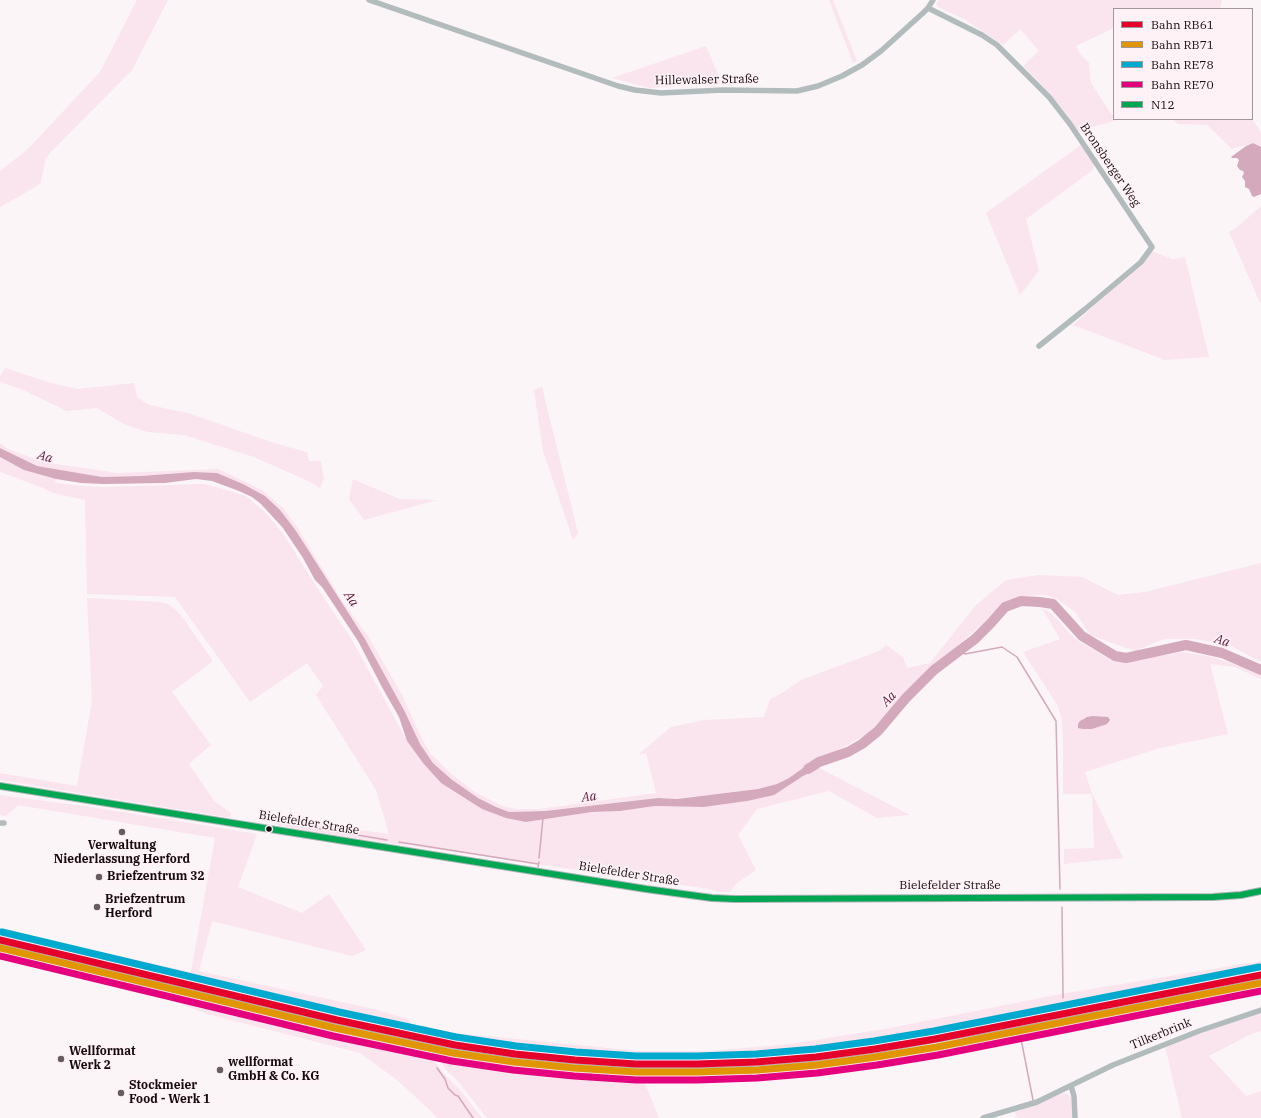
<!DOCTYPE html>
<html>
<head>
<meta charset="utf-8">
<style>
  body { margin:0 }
  #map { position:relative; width:1261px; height:1118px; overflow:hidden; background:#fcf5f8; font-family:"IBM Plex Serif",serif }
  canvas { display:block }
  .legend { position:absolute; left:1113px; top:8px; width:140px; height:112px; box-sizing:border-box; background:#fff2f7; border:1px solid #a1969a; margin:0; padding:5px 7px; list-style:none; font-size:12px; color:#150b0f }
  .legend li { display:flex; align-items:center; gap:8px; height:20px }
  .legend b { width:20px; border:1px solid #a1969a }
</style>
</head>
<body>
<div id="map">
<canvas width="1261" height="1118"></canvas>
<ul class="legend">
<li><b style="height:5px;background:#e4002b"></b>Bahn RB61</li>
<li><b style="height:5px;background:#e09602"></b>Bahn RB71</li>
<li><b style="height:5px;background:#00a9ce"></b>Bahn RE78</li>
<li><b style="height:5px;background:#e5007d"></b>Bahn RE70</li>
<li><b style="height:5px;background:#00a651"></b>N12</li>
</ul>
</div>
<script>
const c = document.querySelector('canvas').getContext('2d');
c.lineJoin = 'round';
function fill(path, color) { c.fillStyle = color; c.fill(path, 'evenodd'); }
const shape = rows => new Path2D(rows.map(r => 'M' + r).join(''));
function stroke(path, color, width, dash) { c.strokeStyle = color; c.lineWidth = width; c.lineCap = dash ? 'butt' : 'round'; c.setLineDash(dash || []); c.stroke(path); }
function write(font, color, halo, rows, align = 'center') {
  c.font = font + ' "IBM Plex Serif",serif'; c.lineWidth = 3.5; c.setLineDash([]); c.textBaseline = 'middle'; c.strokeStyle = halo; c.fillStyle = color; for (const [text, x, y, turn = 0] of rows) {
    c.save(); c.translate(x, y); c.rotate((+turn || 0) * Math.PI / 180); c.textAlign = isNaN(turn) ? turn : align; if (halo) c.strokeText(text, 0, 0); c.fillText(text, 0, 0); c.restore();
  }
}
const green = shape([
  [137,0,168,0,132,70,49,154,45,161,41,182,37,186,0,207,0,171,28,149,100,72],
  [829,0,833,0,857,61,853,63],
  [939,0,1222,0,1220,9,1168,9,1168,8,1165,9,1114,9,1114,28,1076,46,1080,54,1089,63,1091,83,1112,115,1114,115,1114,119,1121,119,1078,131,1065,112,1040,83,1023,66,1039,51,1020,29,1003,45,964,19,938,7,936,4],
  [706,46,722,83,649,88,612,78],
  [1173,119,1252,119,1261,132,1261,147,1253,143,1232,149,1207,125,1178,124],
  [1081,145,1094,164,1093,170,1026,219,1039,271,1020,295,986,213],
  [1261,206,1261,305,1229,232,1236,228],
  [1152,251,1172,259,1185,257,1209,357,1165,360,1073,325,1142,262],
  [5,368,51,383,78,389,134,383,137,397,149,405,188,413,271,442,307,452,309,461,321,461,324,479,320,488,308,481,254,457,184,435,147,432,124,424,97,408,67,411,23,390,0,382,0,376],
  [542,387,578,533,573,540,543,451,534,390],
  [0,443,8,449,43,462,118,473,218,469,262,490,283,508,297,527,343,602,368,636,402,695,422,739,431,754,450,773,475,792,502,806,517,809,539,809,656,793,646,753,638,755,671,727,704,720,764,717,770,699,782,693,801,680,879,651,886,645,903,657,907,668,930,663,975,606,1006,580,1039,575,1082,577,1118,595,1145,592,1261,563,1261,662,1231,646,1195,639,1164,639,1135,651,1090,635,1075,612,1057,599,1045,595,1022,596,1005,602,987,620,925,674,868,733,844,747,810,763,789,778,777,784,758,789,677,799,658,798,545,811,509,812,496,807,478,798,451,779,433,763,420,744,405,712,365,639,331,586,265,496,243,484,217,473,194,472,141,476,102,477,37,466,4,450,0,448],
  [0,457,24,470,56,479,55,483,85,486,105,487,203,484,219,488,246,496,267,514,284,535,318,589,351,638,407,741,423,763,441,783,482,809,526,822,592,812,620,811,655,806,704,807,747,801,803,776,819,768,910,815,877,818,829,791,757,809,738,835,756,870,737,883,730,892,717,892,716,890,322,833,278,825,268,818,389,834,376,790,316,695,323,686,307,663,250,702,175,597,87,594,85,500,53,493,43,488,0,472],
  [353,479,399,499,437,500,364,520,349,499],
  [87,598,160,602,168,604,176,610,183,618,213,661,172,692,211,745,189,764,214,801,231,813,231,816,226,817,0,780,0,773,77,786,92,701],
  [1042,608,1052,614,1075,639,1111,660,1124,662,1183,652,1207,656,1222,660,1248,669,1261,675,1261,679,1235,667,1210,664,1228,734,1160,748,1085,772,1092,793,1123,858,1064,864,1064,849,1094,848,1092,794,1063,794,1063,740,1062,720,1058,706,1023,652,1060,639],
  [1092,716,1092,729,1080,729,1083,718],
  [0,795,91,807,257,834,238,887,302,913,329,894,366,950,352,956,212,921,199,971,374,1009,408,1019,417,1031,0,934,0,929,191,972,215,838,18,805,6,816,0,815],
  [0,949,325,1026,423,1051,433,1059,445,1075,460,1090,482,1118,437,1118,432,1112,397,1080,360,1053,207,1014,173,1001,124,990,78,975,67,967,0,951],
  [1261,961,1261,968,1220,976,880,1042,793,1053,700,1056,637,1056,559,1051,482,1042,427,1033,422,1025,446,1032,639,1051,711,1051,790,1044,885,1029,1061,994],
  [1261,985,1261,993,1023,1040,934,1057,794,1075,679,1081,643,1079,659,1118,487,1118,457,1080,446,1070,434,1051,561,1068,609,1071,673,1074,754,1073,816,1068,1006,1036],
  [1261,1012,1261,1031,1251,1034,1209,1056,1246,1096,1261,1091,1261,1118,1182,1118,1165,1046],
  [1062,1093,1067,1094,1071,1097,1072,1118,1017,1118,1015,1112]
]);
const water = shape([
  [1253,143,1261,147,1261,194,1254,197,1252,196,1249,189,1245,187,1245,181,1242,177,1244,173,1243,171,1240,170,1237,166,1239,160,1237,158,1232,158,1231,157,1246,146],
  [0,448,37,466,102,477,141,476,194,472,217,473,243,484,265,496,280,510,296,531,365,639,405,712,420,744,433,763,451,779,478,798,496,807,509,812,545,811,658,798,677,799,758,789,777,784,789,778,810,763,819,762,819,768,803,776,774,795,747,801,704,807,655,806,620,811,592,812,526,822,506,818,482,809,441,783,423,763,407,741,399,717,383,689,358,641,322,587,315,580,303,558,283,528,261,504,252,497,239,491,212,481,196,479,165,483,104,484,81,483,56,479,24,470,0,457],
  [1092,716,1108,717,1110,720,1107,724,1092,729,1082,729,1078,728,1078,724,1080,721,1087,717]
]);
const stream = shape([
  [959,651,965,654,1002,647,1017,657,1056,721,1060,889],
  [298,825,387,840],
  [399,842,538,864],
  [539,858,543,818],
  [538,867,539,862],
  [1062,907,1063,998],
  [437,1068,445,1079,448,1088,455,1095,458,1096,473,1118],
  [533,1072,544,1074,614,1079,658,1079],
  [1033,1100,1021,1039,1068,1030]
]);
const river = shape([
  [808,769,819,762,848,752,862,744,878,731,906,698,934,670,975,639,991,623,1005,607,1021,601,1040,602,1053,604,1082,636,1115,656,1126,658,1186,645,1222,653,1261,670]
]);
const minor = shape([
  [369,0,618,86,635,90,661,93,723,90,797,91,818,86,842,76,862,65,881,51,923,13,928,8,933,0],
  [928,8,982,35,997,45,1049,97,1070,124,1152,247,1141,262,1084,310,1039,346],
  [0,823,4,823],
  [1071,1086,1074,1096,1075,1118],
  [983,1118,1037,1102,1113,1065,1199,1031,1261,1010]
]);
const primary = shape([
  [0,786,646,889,712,898,735,899,1213,897,1241,895,1261,891]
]);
const rail = shape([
  [0,944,336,1024,454,1049,515,1058,575,1064,636,1068,697,1068,757,1066,817,1061,876,1053,998,1031,1261,979]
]);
const bus1 = shape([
  [0,786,646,889,712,898,735,899,1213,897,1241,895,1261,891]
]);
const rail1 = shape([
  [0,940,337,1020,455,1045,515,1054,575,1060,636,1064,697,1064,756,1062,816,1057,875,1049,935,1039,1261,975]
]);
const rail2 = shape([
  [0,948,335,1028,453,1053,514,1062,574,1068,636,1072,697,1072,757,1070,817,1065,876,1057,937,1047,1261,983]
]);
const rail3 = shape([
  [2,932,339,1012,456,1037,516,1046,576,1052,636,1056,697,1056,756,1054,815,1049,874,1041,934,1031,1259,967]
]);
const rail4 = shape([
  [0,956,333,1036,452,1061,513,1070,574,1076,636,1080,697,1080,757,1078,817,1073,877,1065,938,1055,1261,991]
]);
const markers = [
  [269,829,3.5,"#150b0f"],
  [122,832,4,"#665d61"],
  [99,877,4,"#665d61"],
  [97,907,4,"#665d61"],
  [61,1059,4,"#665d61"],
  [220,1070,4,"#665d61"],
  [121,1093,4,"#665d61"]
];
const streetNames = [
  ["Hillewalser Straße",707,80,-1],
  ["Bronsberger Weg",1110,165,56],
  ["Bielefelder Straße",309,823,9],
  ["Bielefelder Straße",629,874,9],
  ["Bielefelder Straße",950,886],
  ["Tilkerbrink",1161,1034,-22]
];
const poiNames = [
  ["Verwaltung",122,846,"center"],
  ["Niederlassung Herford",122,860,"center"],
  ["Briefzentrum 32",107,877],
  ["Briefzentrum",105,900],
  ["Herford",105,914],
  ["Wellformat",69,1052],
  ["Werk 2",69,1066],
  ["wellformat",228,1063],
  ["GmbH & Co. KG",228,1077],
  ["Stockmeier",129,1086],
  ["Food - Werk 1",129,1100]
];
const waterNames = [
  ["Aa",45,457,16],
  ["Aa",351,599,57],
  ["Aa",1222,641,17],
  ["Aa",889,699,-47],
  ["Aa",589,797,-7]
];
fill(green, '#fae4ed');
fill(water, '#d3a9bb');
stroke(stream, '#d3a9bb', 1.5);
stroke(river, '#d3a9bb', 10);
stroke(minor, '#b2bcbd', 5.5);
stroke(primary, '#acb4b7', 8);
stroke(rail, '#b2b6b8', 1.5);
stroke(bus1, '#00a651', 6);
stroke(rail1, '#e4002b', 7);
stroke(rail2, '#e09602', 7);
stroke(rail3, '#00a9ce', 7);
stroke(rail4, '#e5007d', 7);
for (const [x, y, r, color] of markers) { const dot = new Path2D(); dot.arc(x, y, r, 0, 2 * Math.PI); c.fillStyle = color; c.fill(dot); stroke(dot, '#fff2f7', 1.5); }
write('12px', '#150b0f', '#fff2f7', streetNames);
write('bold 12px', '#150b0f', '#fff2f7', poiNames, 'left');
write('italic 13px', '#581539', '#fff2f7', waterNames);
</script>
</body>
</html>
